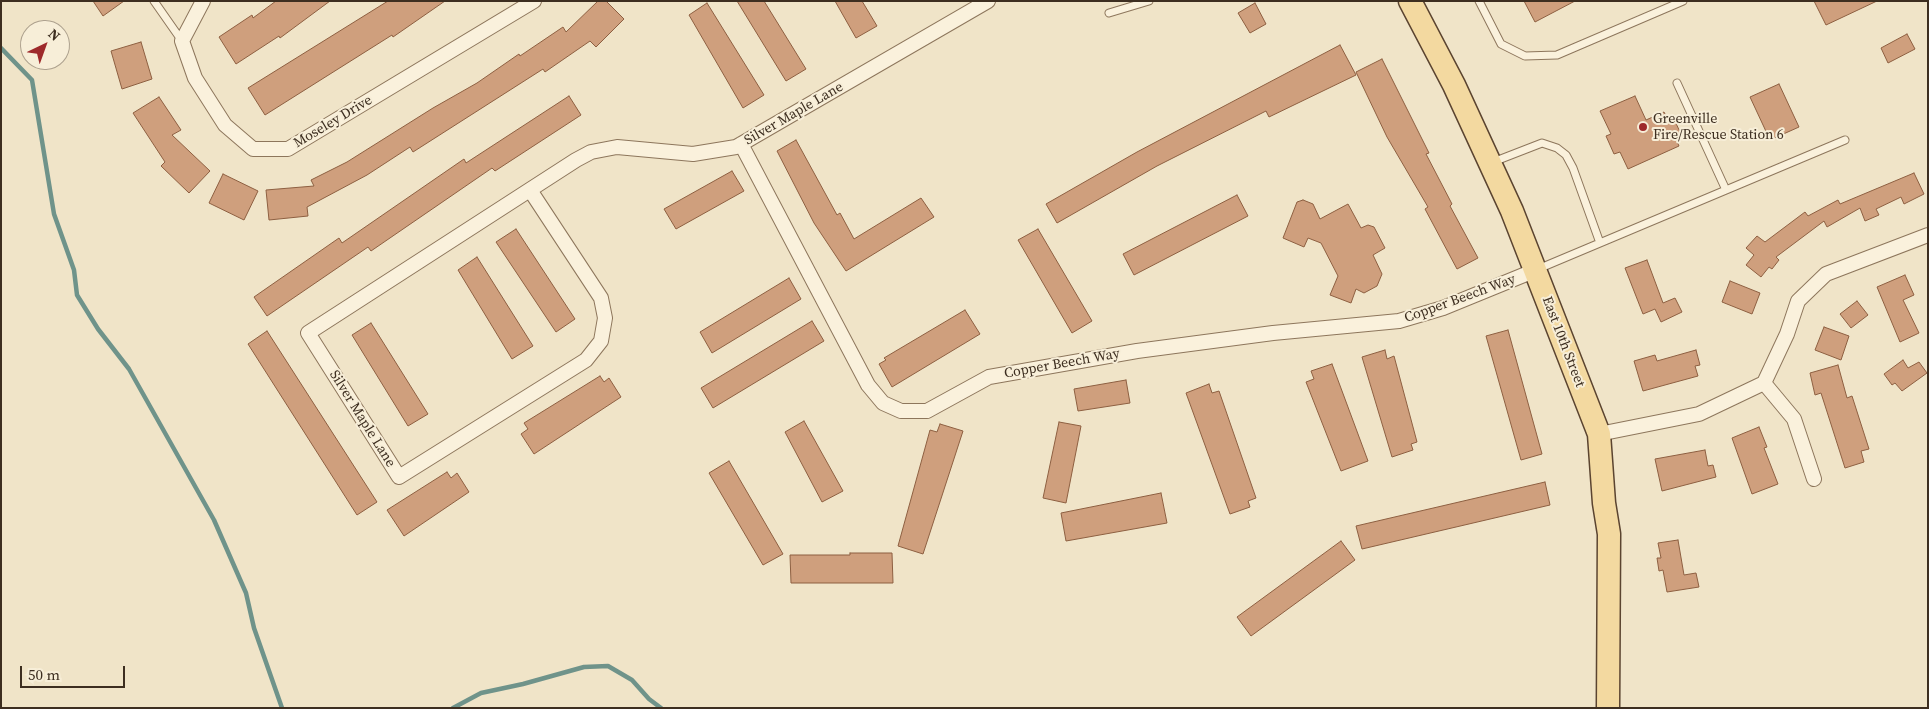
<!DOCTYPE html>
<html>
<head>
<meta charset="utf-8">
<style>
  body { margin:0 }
  #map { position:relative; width:1929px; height:709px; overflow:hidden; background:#f0e4c8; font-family:"Source Serif 4",serif }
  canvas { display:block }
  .frame { position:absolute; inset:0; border:2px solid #3d2e20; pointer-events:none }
  .north { position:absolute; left:20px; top:20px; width:50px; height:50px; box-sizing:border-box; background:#f7eed8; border:1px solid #ada18e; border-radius:50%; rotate:42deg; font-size:14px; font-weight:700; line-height:20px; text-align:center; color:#3d2e20 }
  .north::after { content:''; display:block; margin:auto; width:18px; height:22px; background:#9e2a2b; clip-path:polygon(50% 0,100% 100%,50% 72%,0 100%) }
  .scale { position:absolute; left:20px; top:666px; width:105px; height:22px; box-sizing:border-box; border:2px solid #3d2e20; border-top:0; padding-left:6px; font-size:15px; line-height:18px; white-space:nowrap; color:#3d2e20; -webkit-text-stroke:4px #f7eed8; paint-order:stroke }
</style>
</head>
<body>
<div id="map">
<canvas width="1929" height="709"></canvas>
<div class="frame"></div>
<div class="north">N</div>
<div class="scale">50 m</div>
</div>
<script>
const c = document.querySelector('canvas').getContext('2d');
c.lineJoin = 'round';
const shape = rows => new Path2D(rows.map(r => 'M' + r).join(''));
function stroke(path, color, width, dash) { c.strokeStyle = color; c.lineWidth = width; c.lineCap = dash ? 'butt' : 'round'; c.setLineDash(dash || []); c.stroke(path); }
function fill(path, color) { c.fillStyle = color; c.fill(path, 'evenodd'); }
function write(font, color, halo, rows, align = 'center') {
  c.font = font + ' "Source Serif 4",serif'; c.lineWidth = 4; c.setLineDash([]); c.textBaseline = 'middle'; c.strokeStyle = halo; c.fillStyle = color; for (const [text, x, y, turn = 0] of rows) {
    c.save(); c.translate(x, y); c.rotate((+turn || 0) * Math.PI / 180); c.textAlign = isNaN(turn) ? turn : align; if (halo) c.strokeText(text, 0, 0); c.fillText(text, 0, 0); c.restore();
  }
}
const stream = shape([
  [1,48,32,80,54,214,74,270,77,295,98,329,129,369,214,520,246,593,254,628,282,708],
  [453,708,481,693,523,684,584,667,608,666,632,680,649,699,661,708]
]);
const building = shape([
  [93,1,124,1,103,16,93,1],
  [276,1,330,1,280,38,279,36,236,64,219,37,252,15,253,18,276,1],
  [388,1,445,1,393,37,392,35,265,115,248,88,388,1],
  [598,1,606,1,624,19,596,47,590,41,545,72,543,69,413,152,410,147,367,175,307,207,308,216,269,220,266,190,314,186,311,180,347,162,433,108,477,83,519,54,520,56,563,27,566,32,598,1],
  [737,1,764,1,806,69,786,81,737,1],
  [835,1,862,1,877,26,856,38,835,1],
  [1524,1,1575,1,1535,22,1524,1],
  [1814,1,1877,1,1826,25,1814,1],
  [707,3,764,95,743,108,689,15,707,3],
  [1255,3,1266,24,1250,33,1238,13,1255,3],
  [1907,34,1915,49,1888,63,1881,48,1907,34],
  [141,42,152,79,122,89,111,51,141,42],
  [1340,45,1356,75,1269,117,1266,111,1157,166,1057,223,1046,204,1137,152,1340,45],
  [1382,59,1429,153,1426,154,1452,204,1450,206,1478,258,1457,269,1425,209,1428,207,1387,137,1356,72,1382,59],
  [1779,84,1799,127,1770,140,1750,97,1779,84],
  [569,96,581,115,495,171,492,168,371,251,368,247,267,316,254,297,339,238,342,243,464,159,466,163,569,96],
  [1635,96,1646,120,1664,112,1668,120,1673,117,1681,134,1675,137,1679,146,1628,169,1620,152,1614,154,1606,136,1611,134,1600,111,1635,96],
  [159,97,181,130,172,135,210,171,189,193,161,166,165,162,133,113,159,97],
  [796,140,837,215,840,213,854,239,921,198,934,217,846,271,814,223,777,151,796,140],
  [732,171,744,191,676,229,664,209,732,171],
  [1914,173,1924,194,1904,204,1901,197,1876,209,1879,215,1865,221,1860,208,1827,227,1824,221,1776,257,1779,260,1772,269,1769,267,1761,277,1746,265,1754,255,1746,248,1757,236,1765,242,1805,212,1808,216,1838,200,1840,204,1914,173],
  [223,174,258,191,244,220,209,203,223,174],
  [1237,195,1248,216,1134,275,1123,254,1237,195],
  [1303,200,1313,204,1320,219,1348,204,1361,228,1368,225,1374,227,1385,248,1373,255,1382,274,1377,286,1364,293,1356,289,1351,303,1330,295,1338,276,1321,243,1308,238,1304,247,1283,238,1297,202,1303,200],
  [516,229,575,319,556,332,496,242,516,229],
  [1038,229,1092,321,1072,333,1018,240,1038,229],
  [477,257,533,346,512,359,458,270,477,257],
  [1647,260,1663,303,1675,298,1682,312,1661,322,1655,309,1643,314,1625,268,1647,260],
  [1905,275,1914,295,1903,300,1919,333,1900,342,1877,287,1905,275],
  [789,278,801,299,712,353,700,332,789,278],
  [1730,281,1760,293,1752,314,1722,302,1730,281],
  [1857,301,1868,315,1851,328,1840,314,1857,301],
  [965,310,980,334,892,387,879,364,886,360,884,358,965,310],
  [812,321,824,341,713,408,701,388,812,321],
  [371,323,428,414,408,426,352,335,371,323],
  [1824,327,1849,336,1841,360,1815,350,1824,327],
  [1508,330,1542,454,1521,460,1486,336,1508,330],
  [267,331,377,502,357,515,248,344,267,331],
  [1385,350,1387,359,1394,356,1417,442,1411,444,1413,450,1392,457,1362,357,1385,350],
  [1696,350,1700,365,1695,366,1698,376,1643,391,1634,361,1655,355,1657,361,1696,350],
  [1903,360,1908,368,1919,362,1927,373,1902,391,1895,383,1892,385,1884,374,1903,360],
  [1332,364,1368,461,1341,471,1306,382,1314,379,1311,371,1332,364],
  [1838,365,1847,398,1852,396,1869,449,1861,451,1864,462,1845,468,1821,393,1815,395,1810,373,1838,365],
  [600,376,604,382,609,378,621,397,534,454,521,434,528,429,524,423,600,376],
  [1126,380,1130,403,1078,411,1074,389,1126,380],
  [1209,384,1212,393,1219,391,1256,498,1248,501,1250,507,1230,514,1186,393,1209,384],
  [804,421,843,491,822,502,785,432,804,421],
  [1059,422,1081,426,1066,503,1043,498,1059,422],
  [940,424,963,431,923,554,898,546,930,430,937,432,940,424],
  [1759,427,1767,447,1764,448,1778,484,1752,494,1732,438,1759,427],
  [1705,450,1708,466,1713,465,1716,477,1662,491,1655,459,1705,450],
  [729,461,783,554,763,565,709,473,729,461],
  [447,472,451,478,457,473,469,492,404,536,387,510,447,472],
  [1545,482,1550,505,1362,549,1356,526,1545,482],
  [1161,493,1167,523,1066,541,1061,513,1161,493],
  [1678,540,1684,575,1696,573,1699,587,1667,592,1663,570,1659,571,1657,558,1661,558,1658,543,1678,540],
  [1341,541,1355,560,1251,636,1237,617,1341,541],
  [850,553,892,553,893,583,791,583,790,555,850,555,850,553]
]);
const lane = shape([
  [154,1,182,41],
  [1479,1,1501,44,1525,56,1557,55,1683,1],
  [1109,13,1149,1],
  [1677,83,1726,190],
  [1493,162,1542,143,1557,148,1566,155,1573,168,1600,243],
  [1538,269,1845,140]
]);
const street = shape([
  [203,1,182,41,195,78,225,125,253,149,288,149,534,1],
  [741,144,868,385,883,403,901,411,927,411,989,377,1137,351,1273,333,1399,321,1443,308,1536,270],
  [530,190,601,298,605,318,601,341,586,360,399,477,308,333,576,160,591,152,617,147,693,154,736,147,988,1],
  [1764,383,1794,419,1814,479],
  [1599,434,1699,414,1764,383,1787,334,1798,301,1826,274,1928,235]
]);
const primary = shape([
  [1410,1,1454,85,1512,211,1599,434,1604,503,1609,534,1608,708]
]);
const markers = [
  [1643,127,5,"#9e2a2b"]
];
const streetNames = [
  ["Silver Maple Lane",794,114,-30],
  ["Moseley Drive",333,122,-31],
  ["Copper Beech Way",1460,299,-20],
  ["East 10th Street",1563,342,69],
  ["Copper Beech Way",1062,364,-10],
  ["Silver Maple Lane",362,419,58]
];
const poiNames = [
  ["Greenville",1653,119],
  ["Fire/Rescue Station 6",1653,135]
];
stroke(stream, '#6f938a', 4.5);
fill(building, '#cf9f7d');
stroke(building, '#8d5f41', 1);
stroke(lane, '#8d765c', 9);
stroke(street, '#8d765c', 16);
stroke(primary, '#5b4430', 25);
stroke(lane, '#faf1dc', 7);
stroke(street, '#faf1dc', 14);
stroke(primary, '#f3d9a0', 22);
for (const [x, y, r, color] of markers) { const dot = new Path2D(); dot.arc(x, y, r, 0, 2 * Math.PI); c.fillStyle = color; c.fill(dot); stroke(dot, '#f7eed8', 2); }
write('14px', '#3d2e20', '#f7eed8', streetNames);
write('14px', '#3d2e20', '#f7eed8', poiNames, 'left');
</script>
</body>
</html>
